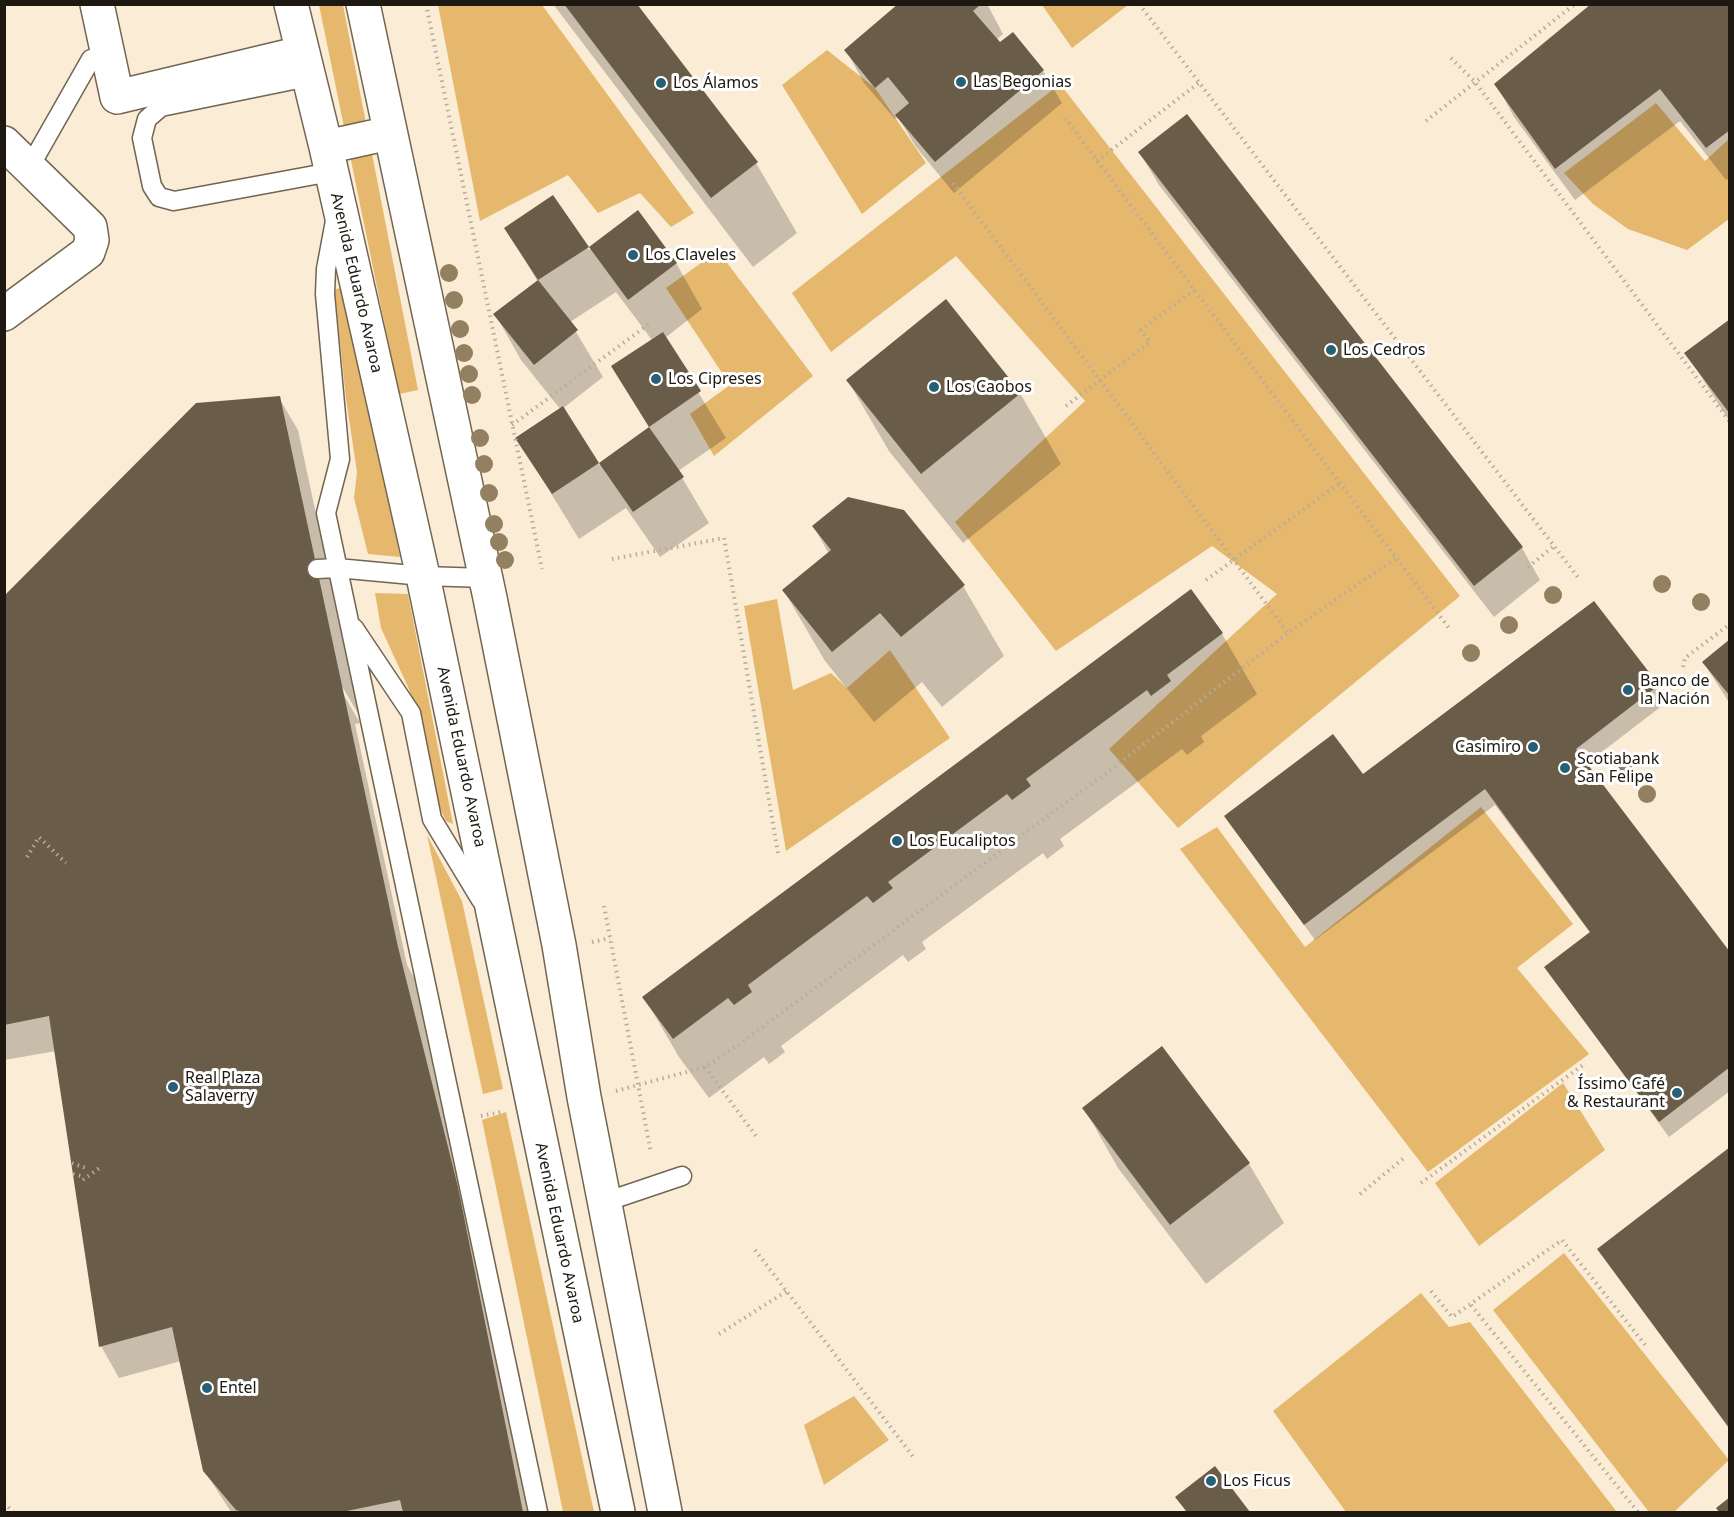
<!DOCTYPE html>
<html>
<head>
<meta charset="utf-8">
<style>
  body { margin:0 }
  #map { position:relative; width:1734px; height:1517px; overflow:hidden; background:#faecd5; font-family:"Noto Sans",sans-serif }
  canvas { display:block }
  .frame { position:absolute; inset:0; border:6px solid #1d1810; pointer-events:none }
</style>
</head>
<body>
<div id="map">
<canvas width="1734" height="1517"></canvas>
<div class="frame"></div>
</div>
<script>
const c = document.querySelector('canvas').getContext('2d');
c.lineJoin = 'round';
function fill(path, color) { c.fillStyle = color; c.fill(path, 'evenodd'); }
const shape = rows => new Path2D(rows.map(r => 'M' + r).join(''));
function stroke(path, color, width, dash) { c.strokeStyle = color; c.lineWidth = width; c.lineCap = dash ? 'butt' : 'round'; c.setLineDash(dash || []); c.stroke(path); }
function write(font, color, halo, rows, align = 'center') {
  c.font = font + ' "Noto Sans",sans-serif'; c.lineWidth = 6; c.setLineDash([]); c.textBaseline = 'middle'; c.strokeStyle = halo; c.fillStyle = color; for (const [text, x, y, turn = 0] of rows) {
    c.save(); c.translate(x, y); c.rotate((+turn || 0) * Math.PI / 180); c.textAlign = isNaN(turn) ? turn : align; if (halo) c.strokeText(text, 0, 0); c.fillText(text, 0, 0); c.restore();
  }
}
const green = shape([
  [319,5,343,5,418,390,399,394],
  [438,5,542,5,694,213,671,227,640,193,598,213,568,175,480,221],
  [1042,5,1128,5,1072,48],
  [827,50,875,88,926,163,862,214,782,85],
  [1060,84,1460,596,1178,828,1109,749,1277,594,1212,546,1056,651,955,522,1085,401,956,256,831,352,792,293],
  [1656,103,1705,161,1729,139,1729,219,1687,250,1628,229,1593,204,1564,173],
  [718,251,813,376,714,456,690,414,730,385,666,288],
  [346,287,400,557,368,554,354,498,357,472,346,399,335,294,336,289],
  [375,593,408,594,453,824,446,821,437,802,419,717,408,687,381,628],
  [777,599,793,690,831,673,847,688,890,650,950,738,786,851,744,606],
  [1481,807,1573,924,1517,968,1589,1054,1428,1172,1180,849,1217,827,1305,947],
  [427,835,462,901,503,1089,483,1094],
  [1563,1083,1605,1150,1479,1246,1435,1183],
  [506,1112,594,1512,563,1512,482,1120],
  [1564,1253,1729,1460,1674,1512,1649,1512,1493,1310],
  [1421,1293,1449,1327,1470,1322,1617,1512,1346,1512,1273,1411],
  [854,1396,889,1440,824,1485,804,1425]
]);
const shadow = shape([
  [553,4,635,4,756,163,797,233,753,267],
  [900,4,987,4,1003,34,996,40,1043,71,1062,103,954,193,916,147,898,117,895,119,864,83,846,50],
  [1730,4,1730,177,1726,180,1680,121,1575,200,1514,117,1496,84],
  [1140,153,1522,548,1540,580,1494,617,1159,185],
  [553,197,589,250,637,212,676,263,702,309,665,338,726,438,678,471,709,523,660,557,626,508,579,539,517,438,561,410,521,360,495,314,538,282,506,228],
  [616,292,652,340,613,366,650,429,599,465,562,409,603,377,570,322],
  [1730,321,1730,422,1686,353],
  [848,381,1020,393,1061,464,963,543,889,451],
  [279,398,298,430,359,715,340,683,338,685,360,723,355,724,407,965,416,981,476,1220,534,1509,528,1512,231,1512,204,1470,181,1361,119,1378,101,1346,56,1051,4,1060,4,598],
  [814,527,963,586,1004,656,942,707,922,682,874,722,825,661,784,591,829,554],
  [1191,591,1222,634,1257,694,1201,736,1204,742,1187,755,1182,749,1060,839,1064,846,1047,859,1043,853,922,942,926,949,908,962,903,955,781,1046,785,1052,769,1064,764,1057,709,1098,679,1057,644,997],
  [1730,641,1730,704,1704,663],
  [1657,686,1667,702,1586,764,1730,954,1730,1091,1669,1137,1546,968,1591,934,1495,805,1315,940,1226,817],
  [1084,1108,1249,1164,1284,1223,1206,1284,1118,1168],
  [1730,1148,1730,1430,1599,1250],
  [1215,1468,1249,1512,1186,1512,1177,1497]
]);
const building = shape([
  [564,4,637,4,758,162,711,198],
  [898,4,981,4,973,11,1000,42,1013,32,1044,70,935,162,895,115,909,103,888,77,875,88,844,50],
  [1591,4,1730,4,1730,130,1706,148,1660,89,1555,169,1494,84],
  [1187,114,1523,547,1474,586,1138,152],
  [553,195,589,247,638,210,677,263,628,300,589,247,538,280,504,228],
  [538,280,578,330,534,365,493,314],
  [946,299,1021,393,921,474,846,380],
  [1730,319,1730,414,1684,353],
  [663,332,701,391,649,427,611,366],
  [280,396,398,947,458,1187,523,1512,403,1512,400,1500,342,1512,243,1512,236,1510,203,1471,172,1327,99,1347,49,1016,4,1025,4,596,196,403],
  [563,406,599,463,552,494,515,438],
  [649,427,684,477,633,512,599,463],
  [848,497,904,510,965,585,901,637,880,613,832,652,782,590,831,550,812,526],
  [1191,589,1223,633,1167,675,1171,681,1151,696,1147,690,1026,779,1031,786,1012,800,1007,794,888,882,893,888,873,903,867,896,748,985,752,992,734,1005,728,998,673,1039,642,997],
  [1594,601,1659,685,1576,749,1730,952,1730,1067,1659,1122,1544,967,1590,932,1485,789,1304,925,1224,816,1333,734,1363,774],
  [1730,639,1730,696,1702,662],
  [1162,1046,1250,1163,1170,1225,1082,1108],
  [1730,1147,1730,1429,1597,1249],
  [1215,1466,1250,1512,1187,1512,1175,1497],
  [1730,1497,1730,1512,1719,1512,1716,1508]
]);
const path = shape([
  [426,4,542,569],
  [1139,4,1580,580],
  [1451,58,1475,82,1730,422],
  [1065,118,1449,628],
  [1426,121,1575,4],
  [1097,161,1200,82],
  [953,183,1288,633],
  [1066,406,1150,342,1141,330,1194,290],
  [512,425,649,324],
  [612,559,724,538,778,853],
  [1528,567,1554,546],
  [1206,580,1340,483],
  [1683,667,1685,658,1730,624],
  [27,857,39,837,66,863],
  [604,906,651,1153],
  [592,942,610,938],
  [705,1067,756,1136],
  [616,1091,705,1067,741,1043,1113,768,1288,633,1396,558],
  [481,1116,501,1112],
  [72,1163,88,1169],
  [73,1174,81,1176],
  [83,1180,102,1166],
  [1421,1183,1583,1065],
  [1360,1194,1404,1158],
  [755,1250,915,1459],
  [1431,1291,1452,1317,1562,1240,1646,1346],
  [1471,1305,1638,1512],
  [719,1334,787,1291],
  [4,1503,13,1512]
]);
const lane = shape([
  [308,77,161,107,147,119,142,138,152,186,159,197,174,201,331,172],
  [29,168,91,59],
  [335,221,326,269,325,294,340,459,326,513,538,1512],
  [317,569,337,568,423,576,486,578],
  [354,628,411,713,432,819,481,900],
  [605,1202,682,1176]
]);
const street = shape([
  [97,4,117,97,301,53],
  [4,143,90,227,92,240,88,252,4,314]
]);
const secondary = shape([
  [291,4,326,147,423,576,618,1512],
  [363,4,490,598,559,945,584,1097,665,1512],
  [326,147,390,133]
]);
const trees = [
  [449,273],
  [454,300],
  [460,329],
  [464,353],
  [469,374],
  [472,395],
  [480,438],
  [484,464],
  [489,493],
  [494,524],
  [499,542],
  [505,560],
  [1662,584],
  [1553,595],
  [1701,602],
  [1509,625],
  [1471,653],
  [1623,767],
  [1647,794]
];
const markers = [
  [961,82,6,"#266078"],
  [661,83,6,"#266078"],
  [633,255,6,"#266078"],
  [1331,350,6,"#266078"],
  [656,379,6,"#266078"],
  [934,387,6,"#266078"],
  [1628,690,6,"#266078"],
  [1533,747,6,"#266078"],
  [1565,768,6,"#266078"],
  [897,841,6,"#266078"],
  [173,1087,6,"#266078"],
  [1677,1093,6,"#266078"],
  [207,1388,6,"#266078"],
  [1211,1481,6,"#266078"]
];
const poiNames = [
  ["Las Begonias",973,82],
  ["Los Álamos",673,83],
  ["Los Claveles",645,255],
  ["Los Cedros",1343,350],
  ["Los Cipreses",668,379],
  ["Los Caobos",946,387],
  ["Banco de",1640,681],
  ["la Nación",1640,699],
  ["Casimiro",1521,747,"right"],
  ["Scotiabank",1577,759],
  ["San Felipe",1577,777],
  ["Los Eucaliptos",909,841],
  ["Real Plaza",185,1078],
  ["Salaverry",185,1096],
  ["Íssimo Café",1665,1084,"right"],
  ["& Restaurant",1665,1102,"right"],
  ["Entel",219,1388],
  ["Los Ficus",1223,1481]
];
const streetNames = [
  ["Avenida Eduardo Avaroa",356,283,77],
  ["Avenida Eduardo Avaroa",461,757,78],
  ["Avenida Eduardo Avaroa",559,1233,78]
];
fill(green, '#e5b86d');
fill(shadow, '#0003');
fill(building, '#695d49');
stroke(lane, '#726551', 21);
stroke(street, '#726551', 36);
stroke(secondary, '#726551', 36);
stroke(path, '#b7ac99', 4, [1.5, 4.5]);
stroke(lane, '#fff', 18);
stroke(street, '#fff', 33);
stroke(secondary, '#fff', 33);
c.fillStyle = '#928060';
for (const [x, y] of trees) { c.beginPath(); c.arc(x, y, 9, 0, 2 * Math.PI); c.fill(); }
for (const [x, y, r, color] of markers) { const dot = new Path2D(); dot.arc(x, y, r, 0, 2 * Math.PI); c.fillStyle = color; c.fill(dot); stroke(dot, '#fff', 2); }
write('16px', '#1d1810', '#fff', poiNames, 'left');
write('16px', '#1d1810', '#fff', streetNames);
</script>
</body>
</html>
